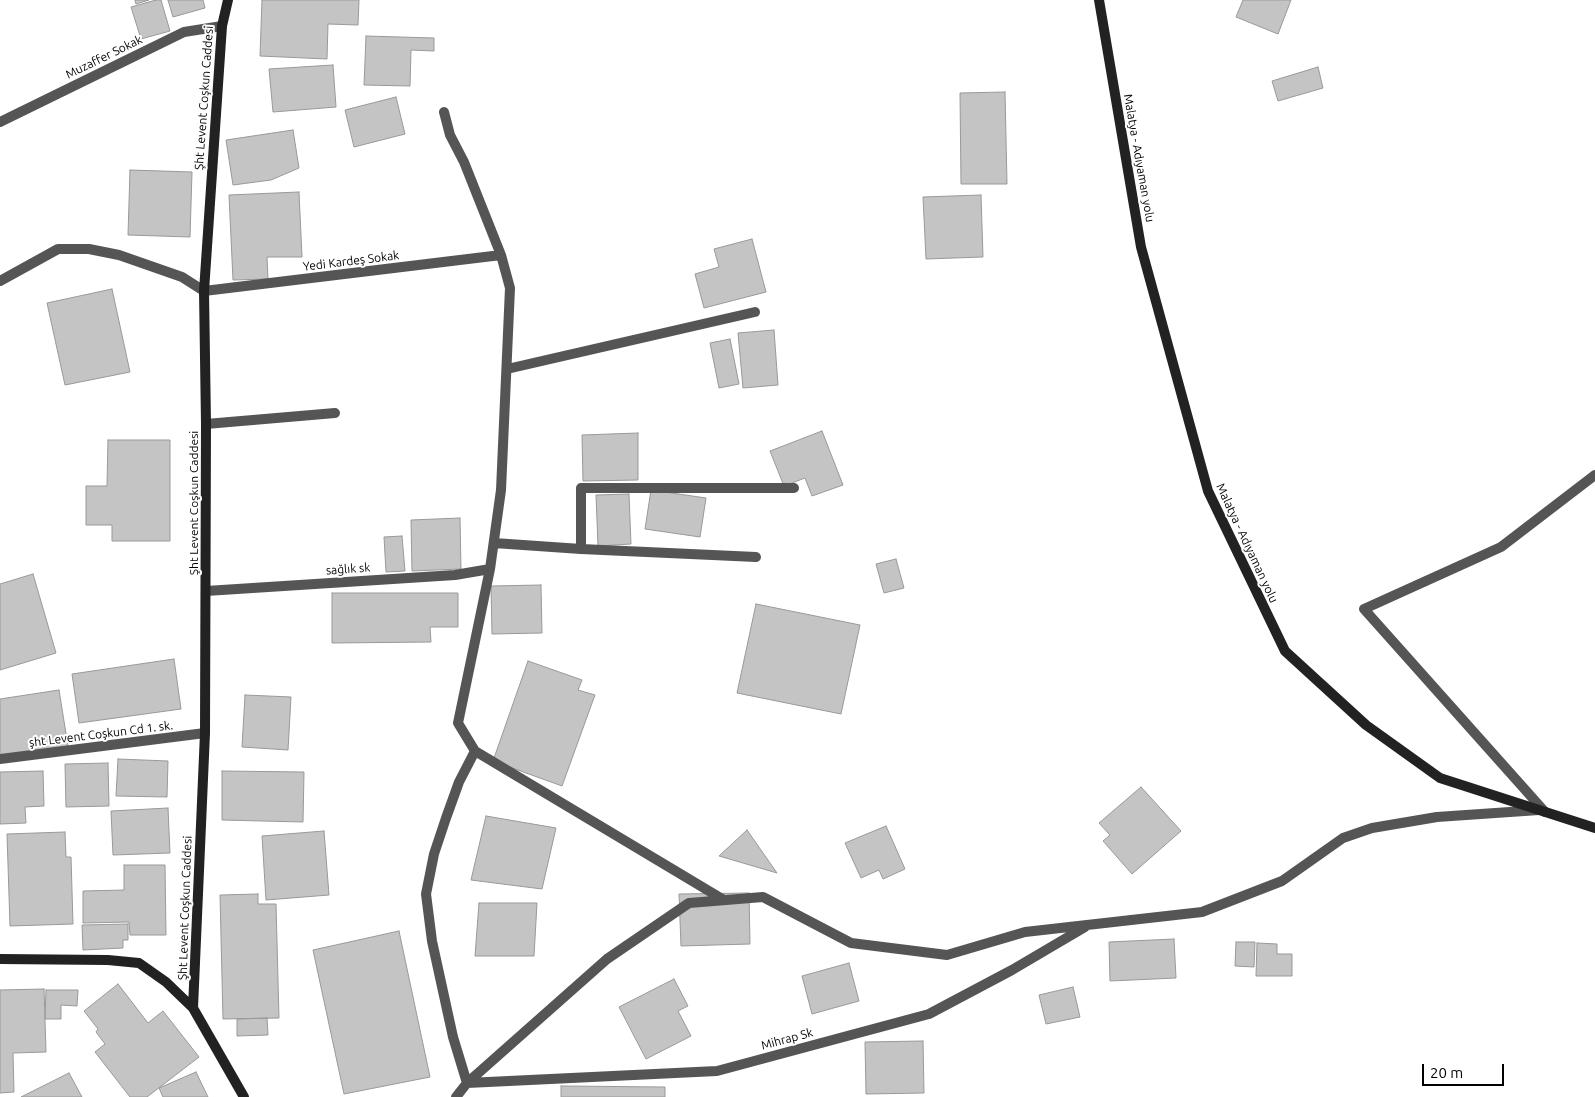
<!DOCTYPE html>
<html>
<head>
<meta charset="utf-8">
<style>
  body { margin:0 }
  #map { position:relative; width:1595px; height:1097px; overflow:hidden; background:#fff; font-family:Ubuntu,sans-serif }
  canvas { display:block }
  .scale { position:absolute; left:1422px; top:1064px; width:82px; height:22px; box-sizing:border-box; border:2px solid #000; border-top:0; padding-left:6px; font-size:15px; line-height:18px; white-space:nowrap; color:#000; -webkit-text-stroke:4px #fff; paint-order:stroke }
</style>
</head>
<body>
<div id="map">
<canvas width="1595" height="1097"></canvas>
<div class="scale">20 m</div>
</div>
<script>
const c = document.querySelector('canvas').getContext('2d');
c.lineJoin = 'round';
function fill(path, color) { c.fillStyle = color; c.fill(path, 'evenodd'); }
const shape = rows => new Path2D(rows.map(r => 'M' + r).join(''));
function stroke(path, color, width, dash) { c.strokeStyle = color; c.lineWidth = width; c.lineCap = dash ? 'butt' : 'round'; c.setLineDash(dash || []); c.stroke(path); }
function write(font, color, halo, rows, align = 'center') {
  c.font = font + ' Ubuntu,sans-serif'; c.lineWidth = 4; c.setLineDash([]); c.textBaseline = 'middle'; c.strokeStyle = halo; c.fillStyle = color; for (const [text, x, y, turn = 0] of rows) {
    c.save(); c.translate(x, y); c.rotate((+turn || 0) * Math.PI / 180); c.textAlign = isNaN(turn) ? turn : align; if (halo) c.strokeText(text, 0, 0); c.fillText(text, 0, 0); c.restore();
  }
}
const building = shape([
  [135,0,149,0,136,4,135,0],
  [156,0,161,0,170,31,141,39,131,7,156,0],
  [168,0,203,0,205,8,173,17,168,0],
  [262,0,359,0,358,25,328,24,327,59,260,56,262,0],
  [1243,0,1291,0,1278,34,1236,17,1243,0],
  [366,36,434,38,434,51,411,50,410,86,364,85,366,36],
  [333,65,336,107,273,112,269,69,333,65],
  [1318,67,1323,88,1278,101,1272,81,1318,67],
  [1005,92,1007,184,961,184,960,93,1005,92],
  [396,97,405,134,354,147,345,110,396,97],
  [293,130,299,168,271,180,233,185,226,140,293,130],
  [130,170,192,172,190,237,128,235,130,170],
  [299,192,302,257,267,257,268,279,233,280,229,195,299,192],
  [981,195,983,257,926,259,923,197,981,195],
  [752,239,766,292,704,308,695,274,719,267,714,249,752,239],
  [112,289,130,372,65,385,47,303,112,289],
  [774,330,778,385,743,388,738,333,774,330],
  [730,339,739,384,719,388,710,343,730,339],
  [822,431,843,485,812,496,805,478,784,486,770,451,822,431],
  [638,433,638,480,583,481,582,435,638,433],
  [108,440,170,440,170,541,112,541,112,525,86,525,86,486,107,486,108,440],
  [651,490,706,498,700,537,645,529,651,490],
  [629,494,631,544,598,546,596,495,629,494],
  [460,518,461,569,412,571,411,520,460,518],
  [402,536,405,571,386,572,384,537,402,536],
  [896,559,904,588,884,593,876,564,896,559],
  [33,574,56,653,0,670,0,584,33,574],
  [541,585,542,633,492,634,491,586,541,585],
  [332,593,458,593,458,627,430,627,431,642,332,643,332,593],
  [756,604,860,625,841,714,737,693,756,604],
  [174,659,181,709,79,723,72,674,174,659],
  [528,661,582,680,578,690,595,695,562,786,493,761,528,661],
  [59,690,68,746,0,756,0,699,59,690],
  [245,695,291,697,288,750,242,747,245,695],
  [118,759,168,761,167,797,116,796,118,759],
  [108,763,109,806,66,807,65,764,108,763],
  [43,771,44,806,25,807,26,823,0,824,0,772,43,771],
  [222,771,304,772,303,822,222,820,222,771],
  [1141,787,1181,831,1132,874,1103,841,1110,835,1099,823,1141,787],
  [168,808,170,853,113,855,111,811,168,808],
  [486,816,556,828,542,889,471,880,486,816],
  [886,826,905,869,883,879,879,870,861,878,845,843,886,826],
  [747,830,777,873,719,856,747,830],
  [324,831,329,895,266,900,262,836,324,831],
  [65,832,66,857,71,857,73,924,10,926,7,834,65,832],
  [124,865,165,865,166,935,130,935,129,922,83,923,83,891,124,890,124,865],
  [749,893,750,944,681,946,679,894,749,893],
  [258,894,258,904,276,904,279,1018,223,1019,220,895,258,894],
  [479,903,537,903,534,956,475,956,479,903],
  [128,924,128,940,123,940,123,948,83,950,82,925,128,924],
  [399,931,430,1077,344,1094,313,950,399,931],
  [1174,939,1176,978,1110,981,1109,942,1174,939],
  [1236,942,1255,942,1254,967,1235,966,1236,942],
  [1257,943,1277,944,1277,954,1292,954,1292,976,1256,976,1257,943],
  [849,963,859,1001,812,1014,802,976,849,963],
  [674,979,688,1006,678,1011,691,1036,646,1059,619,1007,674,979],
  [118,984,148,1023,163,1011,199,1057,147,1097,130,1097,95,1052,105,1044,96,1032,98,1029,84,1011,118,984],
  [1073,987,1080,1017,1046,1024,1039,995,1073,987],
  [44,989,46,1052,13,1053,14,1092,0,1093,0,990,44,989],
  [46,990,78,990,77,1006,61,1005,61,1019,45,1019,46,990],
  [267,1018,268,1035,237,1036,237,1019,267,1018],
  [923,1041,924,1093,866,1094,865,1042,923,1041],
  [196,1072,208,1097,163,1097,159,1088,196,1072],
  [69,1073,82,1097,21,1097,69,1073],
  [561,1086,665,1087,665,1097,561,1097,561,1086]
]);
const service = shape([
  [507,369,755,312],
  [581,549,756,557]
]);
const minor = shape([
  [444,112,450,135,464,162,501,255,510,288,501,490,490,569,458,723,475,751,459,782,446,818,434,854,426,894,432,941,453,1037,467,1083],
  [0,122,184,32,222,26],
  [0,281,58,249,89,249,119,255,182,277,204,291,501,255],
  [206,424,335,413],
  [494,543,581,549,581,488,794,488],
  [206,591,455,575,490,569],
  [475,751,724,900],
  [0,759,205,733],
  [1545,812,1364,609,1501,547,1595,475],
  [467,1083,717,1071,929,1014,1012,970,1085,927],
  [456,1097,467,1083,607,959,689,903,763,897,851,943,947,955,1025,932,1202,912,1282,881,1343,838,1372,828,1437,817,1539,810]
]);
const secondary = shape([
  [1099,0,1141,247,1208,491,1285,651,1366,725,1440,778,1595,828],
  [0,959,108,960,139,963,166,982,193,1008,244,1097],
  [193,1008,205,733,206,424,204,291,222,26,228,0]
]);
const streetNames = [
  ["Muzaffer Sokak",104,57,-26],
  ["Şht Levent Coşkun Caddesi",204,98,-86],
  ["Malatya - Adıyaman yolu",1139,158,80],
  ["Yedi Kardeş Sokak",351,261,-7],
  ["Şht Levent Coşkun Caddesi",194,503,-90],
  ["Malatya - Adıyaman yolu",1247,543,65],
  ["sağlık sk",348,569,-4],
  ["şht Levent Coşkun Cd 1. sk.",101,734,-7],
  ["Şht Levent Coşkun Caddesi",185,908,-88],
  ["Mihrap Sk",787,1039,-15]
];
fill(building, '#c4c4c4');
stroke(building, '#999', 1);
stroke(service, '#555', 10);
stroke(minor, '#555', 10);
stroke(secondary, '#222', 10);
write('12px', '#000', '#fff', streetNames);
</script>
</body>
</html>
